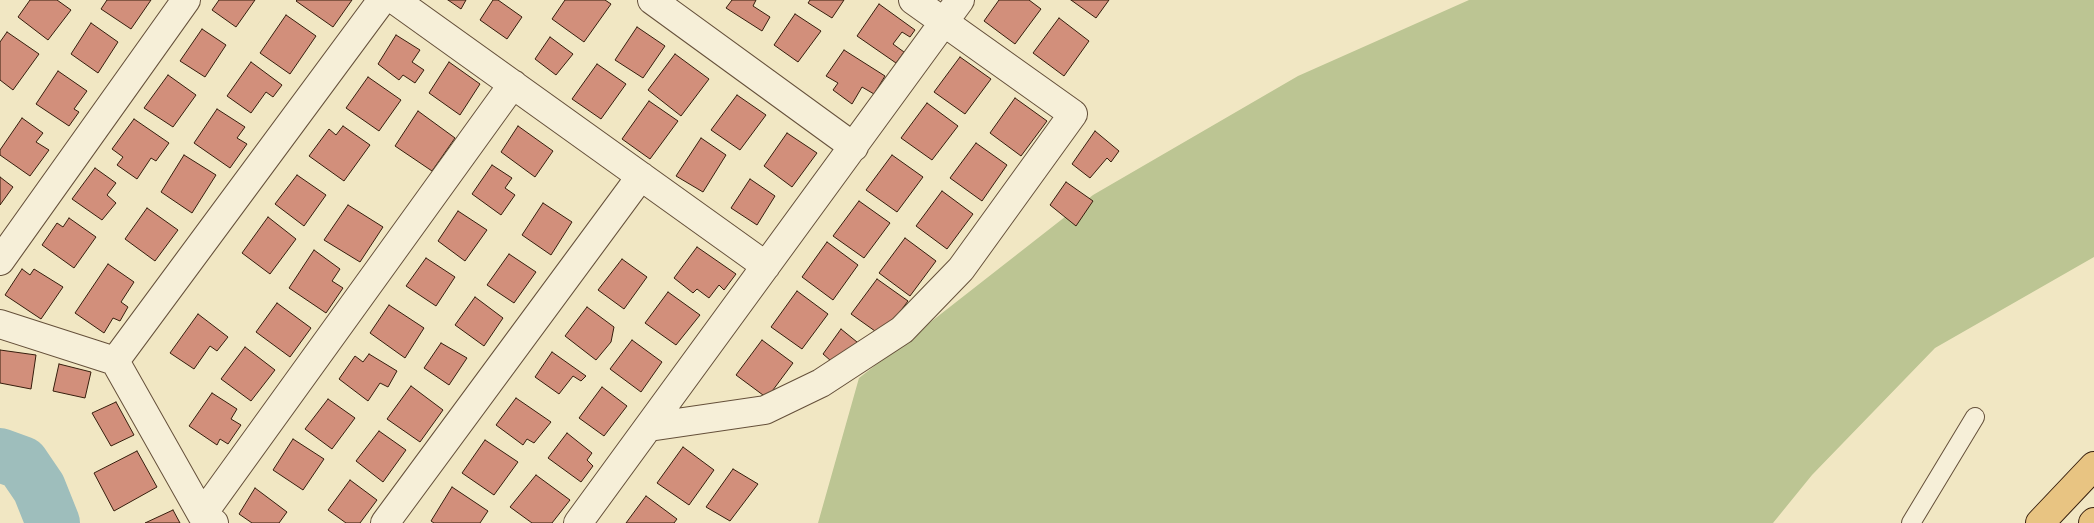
<!DOCTYPE html>
<html>
<head>
<meta charset="utf-8">
<style>
  body { margin:0 }
  canvas { display:block; background:#f1e7c3 }
</style>
</head>
<body>
<canvas width="2094" height="523"></canvas>
<script>
const c = document.querySelector('canvas').getContext('2d');
c.lineJoin = 'round';
function fill(path, color) { c.fillStyle = color; c.fill(path, 'evenodd'); }
const shape = rows => new Path2D(rows.map(r => 'M' + r).join(''));
function stroke(path, color, width, dash) { c.strokeStyle = color; c.lineWidth = width; c.lineCap = dash ? 'butt' : 'round'; c.setLineDash(dash || []); c.stroke(path); }
const green = shape([
  [1469,0,2094,0,2094,257,1935,348,1812,475,1773,523,818,523,859,378,1093,195,1298,76]
]);
const river = shape([
  [0,455,22,463,39,488,53,523]
]);
const building = shape([
  [30,0,57,0,71,10,48,40,18,17,30,0],
  [107,0,151,0,131,29,101,9,107,0],
  [219,0,255,0,236,27,212,10,219,0],
  [297,0,352,0,333,27,296,1,297,0],
  [448,0,466,0,461,9,448,0],
  [493,0,498,0,522,17,507,39,480,20,493,0],
  [565,0,605,0,611,4,584,42,552,19,565,0],
  [732,0,756,0,753,6,770,17,762,31,726,8,732,0],
  [810,0,844,0,832,18,808,3,810,0],
  [999,0,1029,0,1041,9,1015,44,984,21,999,0],
  [1071,0,1109,0,1096,18,1071,0],
  [879,4,915,30,910,37,902,32,893,44,904,52,896,63,857,36,879,4],
  [795,14,821,31,798,62,774,45,795,14],
  [286,15,316,36,290,74,260,53,286,15],
  [1059,18,1089,41,1064,76,1033,53,1059,18],
  [91,23,118,42,98,73,71,54,91,23],
  [637,27,665,46,643,78,615,60,637,27],
  [202,29,226,45,205,77,180,61,202,29],
  [7,32,39,54,13,90,0,80,0,42,7,32],
  [396,35,420,50,412,62,424,70,415,83,403,75,399,80,378,64,396,35],
  [550,37,573,54,556,75,535,59,550,37],
  [844,50,885,76,874,94,862,87,852,104,833,90,838,83,826,76,844,50],
  [675,54,709,79,681,116,648,90,675,54],
  [960,57,991,79,965,114,934,92,960,57],
  [251,62,282,85,273,97,266,92,251,113,227,96,251,62],
  [449,62,480,84,460,115,429,93,449,62],
  [597,64,626,84,601,119,572,99,597,64],
  [58,71,87,91,74,109,79,112,69,126,36,104,58,71],
  [168,75,196,95,173,127,144,108,168,75],
  [368,77,401,100,379,131,346,108,368,77],
  [737,95,766,115,740,150,711,130,737,95],
  [1015,98,1047,121,1021,156,990,133,1015,98],
  [649,101,678,121,650,159,622,139,649,101],
  [927,103,958,126,932,160,901,138,927,103],
  [217,109,245,127,237,138,247,144,230,168,194,143,217,109],
  [418,111,455,138,432,171,395,146,418,111],
  [22,118,43,133,36,142,49,150,30,176,0,155,0,150,22,118],
  [134,119,169,143,156,161,151,158,137,179,117,165,123,157,112,149,134,119],
  [343,126,370,145,344,181,309,156,329,129,336,135,343,126],
  [518,126,553,151,535,177,501,152,518,126],
  [1095,131,1119,151,1111,162,1107,158,1090,178,1072,164,1095,131],
  [787,133,817,153,792,187,764,166,787,133],
  [701,138,726,155,703,192,676,176,701,138],
  [976,143,1007,165,982,201,950,178,976,143],
  [184,155,216,175,192,213,161,192,184,155],
  [892,155,923,177,897,212,866,190,892,155],
  [492,165,512,178,505,188,515,195,501,215,472,194,492,165],
  [95,168,116,183,107,195,116,203,102,220,72,199,95,168],
  [297,175,326,195,304,226,275,204,297,175],
  [0,177,13,187,0,205,0,177],
  [750,179,775,196,757,225,731,208,750,179],
  [1066,182,1093,201,1076,226,1050,205,1066,182],
  [942,191,973,214,947,249,916,226,942,191],
  [859,201,890,223,864,258,833,236,859,201],
  [543,203,572,222,551,255,522,235,543,203],
  [348,205,383,227,360,262,324,240,348,205],
  [147,208,178,230,155,261,125,239,147,208],
  [458,211,487,230,465,261,438,241,458,211],
  [268,217,296,239,270,274,242,253,268,217],
  [69,218,96,237,74,268,42,245,57,223,63,227,69,218],
  [905,238,936,261,910,296,879,273,905,238],
  [827,242,858,265,833,300,802,277,827,242],
  [697,247,736,274,724,290,719,285,709,298,697,289,693,293,674,278,697,247],
  [314,250,340,269,332,281,343,288,326,313,289,288,314,250],
  [509,254,536,272,514,303,487,285,509,254],
  [426,258,455,277,436,306,406,286,426,258],
  [622,259,647,277,624,309,598,290,622,259],
  [108,264,134,282,121,302,128,307,120,321,113,318,104,333,75,313,108,264],
  [22,269,30,275,34,269,63,287,41,319,5,295,22,269],
  [877,279,908,301,882,336,851,314,877,279],
  [797,291,828,314,802,349,771,327,797,291],
  [668,292,700,315,676,345,645,323,668,292],
  [475,297,503,318,484,346,455,325,475,297],
  [277,303,311,328,290,357,256,332,277,303],
  [389,305,424,328,405,358,370,333,389,305],
  [587,307,614,327,611,342,596,360,565,336,587,307],
  [198,314,228,337,217,351,210,346,194,369,170,353,198,314],
  [841,329,857,342,838,367,823,354,841,329],
  [632,340,662,362,641,392,610,369,632,340],
  [762,340,793,363,767,398,736,375,762,340],
  [441,343,467,358,449,385,424,368,441,343],
  [245,347,275,370,251,401,221,379,245,347],
  [0,350,36,355,31,389,0,383,0,350],
  [552,352,586,376,581,381,573,376,559,394,535,377,552,352],
  [369,354,397,371,388,387,380,383,368,401,339,379,355,356,363,362,369,354],
  [59,364,91,372,85,398,53,391,59,364],
  [411,386,443,410,420,442,387,419,411,386],
  [602,387,627,406,604,436,579,418,602,387],
  [212,393,237,409,231,419,241,425,228,444,220,439,217,445,189,426,212,393],
  [516,398,551,422,534,443,527,439,523,445,496,425,516,398],
  [328,399,355,418,332,449,305,429,328,399],
  [116,402,134,435,111,446,92,413,116,402],
  [379,431,406,450,383,482,356,461,379,431],
  [567,433,592,453,587,460,593,466,581,482,548,458,567,433],
  [293,439,324,459,303,490,273,470,293,439],
  [485,440,518,462,494,495,462,473,485,440],
  [683,447,714,470,689,505,657,483,683,447],
  [137,451,157,487,114,511,94,473,137,451],
  [733,469,758,484,730,521,706,507,733,469],
  [536,475,570,500,552,523,532,523,510,507,536,475],
  [350,480,377,500,360,523,346,523,328,510,350,480],
  [452,487,488,511,480,523,434,523,431,521,452,487],
  [255,488,287,512,279,523,252,523,239,514,255,488],
  [646,496,677,519,674,523,626,523,646,496],
  [173,510,180,523,145,523,173,510]
]);
const lane = shape([
  [1911,523,1975,417]
]);
const street = shape([
  [395,0,766,266],
  [652,0,854,147],
  [0,261,186,0],
  [0,324,115,361,202,515,214,523],
  [115,361,382,0],
  [649,427,765,410,821,383,902,330,961,269,1073,114,913,0],
  [202,515,513,84],
  [385,523,641,176],
  [578,523,960,0]
]);
const highway = shape([
  [2040,523,2094,466],
  [2093,523,2094,522]
]);
fill(green, '#bcc593');
stroke(river, '#9ebebc', 54);
fill(building, '#d28f7b');
stroke(building, '#361e0d', 1);
stroke(lane, '#65503a', 20);
stroke(street, '#65503a', 30);
stroke(highway, '#361e0d', 30);
stroke(lane, '#f6efd8', 18);
stroke(street, '#f6efd8', 28);
stroke(highway, '#e8c482', 28);
</script>
</body>
</html>
